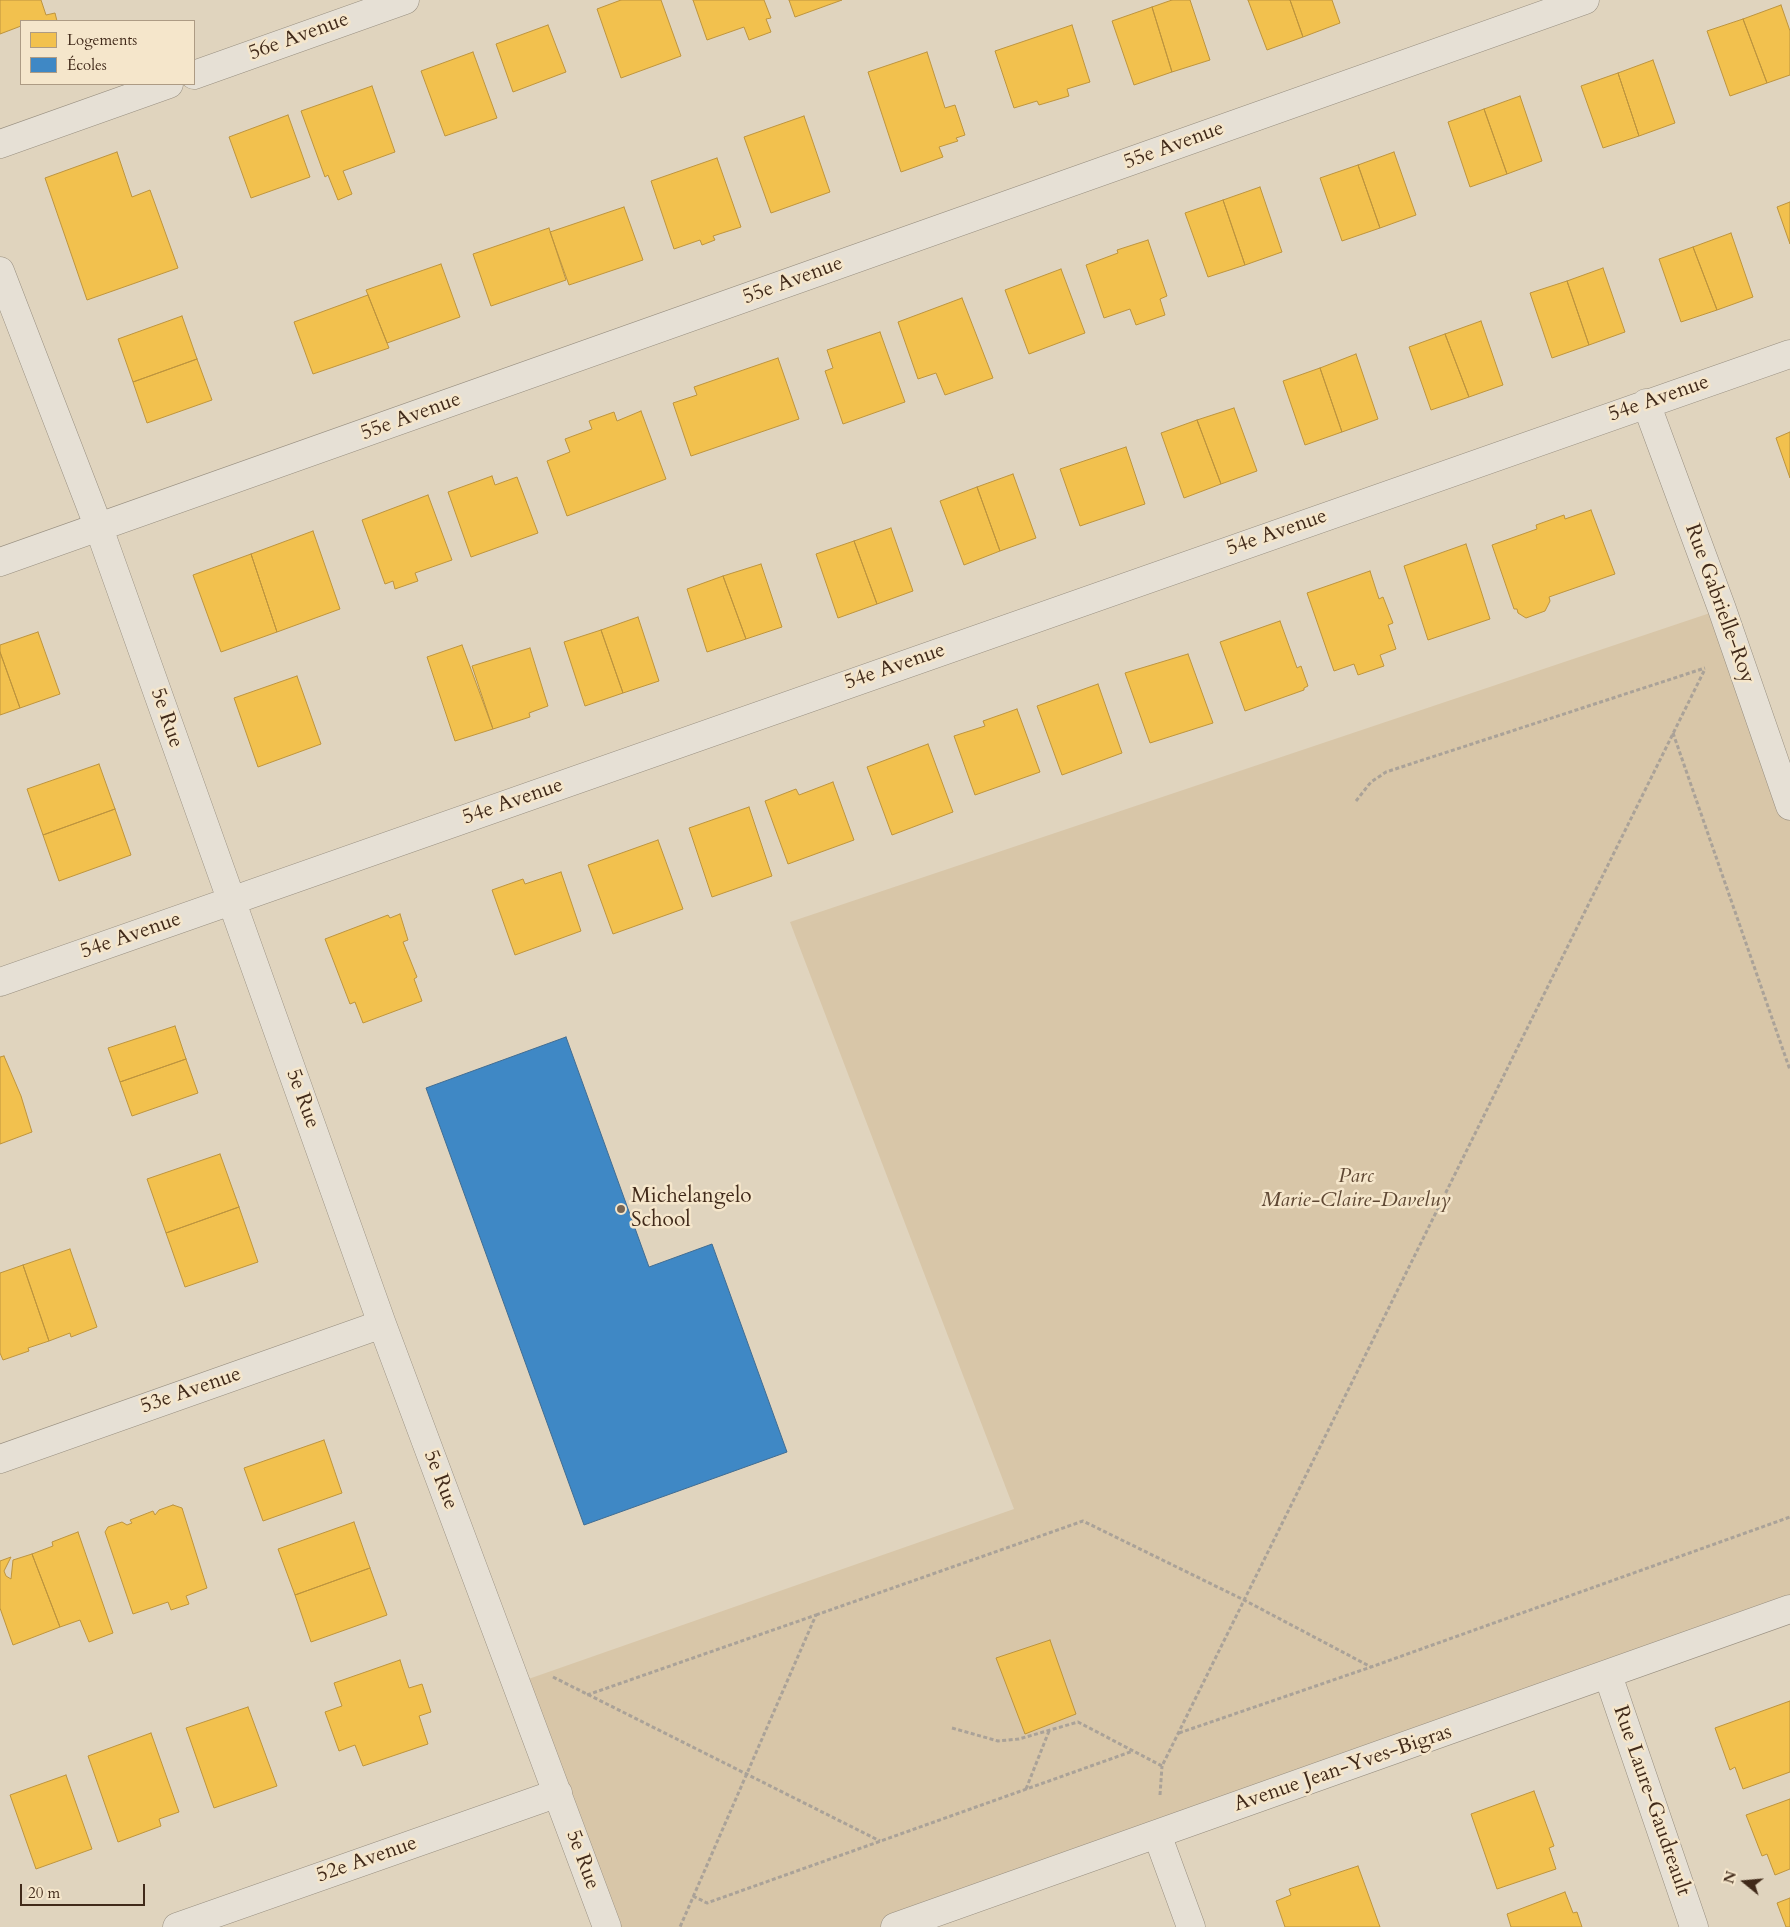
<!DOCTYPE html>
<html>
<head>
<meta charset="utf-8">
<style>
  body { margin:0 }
  #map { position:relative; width:1790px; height:1927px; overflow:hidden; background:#e0d4be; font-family:Cardo,serif }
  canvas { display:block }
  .legend { position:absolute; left:20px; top:20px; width:175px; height:65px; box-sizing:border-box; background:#f5e6cb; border:1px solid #ad9b84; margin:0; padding:6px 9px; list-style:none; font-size:15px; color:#412a1a }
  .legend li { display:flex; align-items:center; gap:10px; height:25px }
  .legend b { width:25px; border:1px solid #ad9b84 }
  .north { position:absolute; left:1720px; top:1857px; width:50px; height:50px; -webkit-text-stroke:4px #f5e6cb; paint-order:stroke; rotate:287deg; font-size:14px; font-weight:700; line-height:20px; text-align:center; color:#412a1a }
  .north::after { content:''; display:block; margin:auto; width:18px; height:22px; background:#412a1a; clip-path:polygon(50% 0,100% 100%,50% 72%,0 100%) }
  .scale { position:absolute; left:20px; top:1884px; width:125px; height:22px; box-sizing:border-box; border:2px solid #412a1a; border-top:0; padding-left:6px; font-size:15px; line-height:18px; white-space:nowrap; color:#412a1a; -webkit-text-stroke:4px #f5e6cb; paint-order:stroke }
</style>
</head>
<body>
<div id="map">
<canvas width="1790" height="1927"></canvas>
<ul class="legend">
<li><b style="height:14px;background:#f2c14e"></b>Logements</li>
<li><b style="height:14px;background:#3f88c5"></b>Écoles</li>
</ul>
<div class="north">N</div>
<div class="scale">20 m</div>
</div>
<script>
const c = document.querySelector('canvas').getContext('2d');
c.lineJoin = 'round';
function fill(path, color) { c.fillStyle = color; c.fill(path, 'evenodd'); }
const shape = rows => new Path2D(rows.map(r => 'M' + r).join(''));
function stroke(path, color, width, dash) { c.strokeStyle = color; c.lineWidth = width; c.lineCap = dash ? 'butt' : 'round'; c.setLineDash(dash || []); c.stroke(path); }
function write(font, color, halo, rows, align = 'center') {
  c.font = font + ' Cardo,serif'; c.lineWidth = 5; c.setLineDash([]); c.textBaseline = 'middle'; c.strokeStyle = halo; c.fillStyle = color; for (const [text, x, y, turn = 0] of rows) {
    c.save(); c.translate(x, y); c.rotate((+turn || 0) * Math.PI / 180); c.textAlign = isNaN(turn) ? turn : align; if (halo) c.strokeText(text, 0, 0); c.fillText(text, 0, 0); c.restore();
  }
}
const green = shape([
  [1722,609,1790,806,1790,1607,892,1927,607,1927,517,1683,1014,1509,790,922]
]);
const homes = shape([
  [0,0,41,0,46,15,55,13,57,21,21,21,21,26,0,34,0,0],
  [621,0,661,0,681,56,621,78,597,9,621,0],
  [693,0,764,0,771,18,766,19,771,32,749,40,744,27,707,40,693,0],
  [789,0,842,0,795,17,789,0],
  [1172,0,1190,0,1210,60,1172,72,1152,7,1172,0],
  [1248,0,1290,0,1303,37,1267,50,1248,0],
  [1290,0,1332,0,1340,23,1303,37,1290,0],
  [1781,5,1790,31,1790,75,1767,83,1743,19,1781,5],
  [1152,7,1172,72,1134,85,1112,21,1152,7],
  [1743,19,1767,83,1730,96,1707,31,1743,19],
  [548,25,566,72,513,92,496,44,548,25],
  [1072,25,1090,82,1067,89,1069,96,1039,105,1037,101,1014,108,995,51,1072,25],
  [473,52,497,118,445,136,421,71,473,52],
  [927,52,945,108,955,105,965,135,956,138,958,141,939,147,943,157,901,172,868,72,927,52],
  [1653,60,1675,123,1639,136,1618,73,1653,60],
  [1618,73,1639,136,1603,148,1581,86,1618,73],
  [372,86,395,152,343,171,352,194,338,200,328,175,325,177,301,111,372,86],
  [1520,96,1542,161,1507,174,1484,109,1520,96],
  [1484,109,1507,174,1470,187,1448,122,1484,109],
  [288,115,310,177,251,198,229,137,288,115],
  [804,116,830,192,771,213,744,137,804,116],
  [117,152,132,197,150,190,178,268,87,300,45,178,117,152],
  [1394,152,1416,215,1380,228,1358,165,1394,152],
  [717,158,741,227,713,236,715,240,702,245,700,240,674,249,651,181,717,158],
  [1358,165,1380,228,1342,241,1320,178,1358,165],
  [1260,187,1282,252,1245,265,1223,200,1260,187],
  [1223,200,1245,265,1208,277,1185,213,1223,200],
  [1790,202,1790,244,1777,207,1790,202],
  [624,207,643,260,569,285,550,232,624,207],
  [549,228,566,280,491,306,473,254,549,228],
  [1731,233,1753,297,1717,310,1693,247,1731,233],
  [1148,240,1167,296,1160,299,1165,315,1136,325,1130,309,1104,318,1086,265,1118,253,1117,250,1148,240],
  [1693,247,1717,310,1681,322,1659,259,1693,247],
  [441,264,460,317,387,343,366,290,441,264],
  [1603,268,1625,332,1589,345,1567,281,1603,268],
  [1061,269,1085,333,1029,354,1005,290,1061,269],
  [1567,281,1589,345,1552,358,1530,293,1567,281],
  [368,295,389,348,313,374,294,322,368,295],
  [962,298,993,378,945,395,936,373,918,379,898,322,962,298],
  [182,316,197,359,133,382,118,339,182,316],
  [1481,321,1503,385,1469,397,1445,334,1481,321],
  [880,332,905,402,843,424,825,371,833,368,827,350,880,332],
  [1445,334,1469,397,1431,410,1409,347,1445,334],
  [1356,354,1378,419,1342,432,1320,368,1356,354],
  [778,358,799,419,691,456,673,403,697,395,694,387,778,358],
  [197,359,212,400,147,423,133,382,197,359],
  [1320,368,1342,432,1305,445,1283,381,1320,368],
  [1234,408,1257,471,1221,484,1197,420,1234,408],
  [641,411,666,479,567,516,547,461,570,452,565,439,592,429,589,421,614,412,617,421,641,411],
  [1197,420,1221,484,1184,498,1161,433,1197,420],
  [1790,432,1790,478,1776,438,1790,432],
  [1126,447,1145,504,1080,526,1060,469,1126,447],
  [1013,474,1036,538,1000,551,977,487,1013,474],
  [492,476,495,485,517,477,538,533,471,557,448,492,492,476],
  [977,487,1000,551,964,565,940,501,977,487],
  [428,495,452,560,415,573,418,581,395,589,393,581,385,584,362,520,428,495],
  [1591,510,1615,574,1549,597,1550,601,1545,611,1526,618,1518,613,1517,609,1514,609,1492,545,1537,529,1536,525,1564,515,1565,519,1591,510],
  [891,528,913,591,877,604,854,541,891,528],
  [313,531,340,609,277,632,251,554,313,531],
  [854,541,877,604,838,618,816,554,854,541],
  [1466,544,1490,619,1428,640,1404,566,1466,544],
  [251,554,277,632,221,652,193,575,251,554],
  [761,564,782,627,746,639,723,576,761,564],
  [1370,571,1379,599,1383,597,1393,623,1388,625,1396,649,1380,655,1384,666,1358,675,1354,664,1334,671,1307,593,1370,571],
  [723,576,746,639,707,652,687,589,723,576],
  [638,617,659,681,623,693,601,630,638,617],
  [1280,621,1297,668,1301,666,1308,686,1304,688,1304,690,1245,711,1220,642,1280,621],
  [601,630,623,693,585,706,564,642,601,630],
  [38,632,60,694,20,708,0,652,0,645,38,632],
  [462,645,493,729,455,741,427,657,462,645],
  [530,648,548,706,529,713,530,717,493,729,472,666,530,648],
  [0,652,20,708,0,715,0,652],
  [1188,654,1213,723,1150,743,1125,673,1188,654],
  [297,676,321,744,258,767,234,698,297,676],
  [1098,684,1122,753,1062,775,1037,706,1098,684],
  [1017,709,1040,772,975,795,954,736,985,726,983,721,1017,709],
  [928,744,953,812,892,835,867,767,928,744],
  [99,764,115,809,43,835,27,789,99,764],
  [833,782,854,840,788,864,765,801,796,789,799,795,833,782],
  [749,807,772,876,712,897,689,828,749,807],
  [115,809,131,855,59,881,43,835,115,809],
  [658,840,683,909,613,934,588,865,658,840],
  [561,872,581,931,515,955,492,890,523,879,525,884,561,872],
  [400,914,408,940,403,942,417,977,414,979,422,1001,363,1023,355,1002,350,1004,325,939,388,915,390,918,400,914],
  [175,1026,186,1059,120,1082,108,1048,175,1026],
  [4,1056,21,1096,32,1132,0,1144,0,1057,4,1056],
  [186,1059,198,1093,132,1116,120,1082,186,1059],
  [220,1154,239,1207,166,1233,147,1179,220,1154],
  [239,1207,258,1262,185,1287,166,1233,239,1207],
  [70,1249,97,1327,71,1337,70,1333,49,1341,23,1265,70,1249],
  [23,1265,49,1341,28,1348,29,1351,3,1360,0,1353,0,1273,23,1265],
  [324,1440,342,1493,263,1521,244,1468,324,1440],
  [173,1505,182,1508,207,1588,186,1596,189,1604,171,1610,168,1602,133,1614,105,1532,108,1527,122,1522,127,1525,132,1523,130,1520,153,1511,155,1515,159,1510,173,1505],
  [354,1522,370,1568,295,1595,278,1549,354,1522],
  [78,1532,113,1633,89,1642,80,1620,60,1627,32,1554,53,1546,52,1542,78,1532],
  [32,1554,60,1627,13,1645,0,1608,0,1561,11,1557,4,1571,6,1576,11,1579,13,1560,32,1554],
  [370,1568,387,1615,311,1642,295,1595,370,1568],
  [1050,1640,1076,1714,1025,1734,996,1658,1050,1640],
  [400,1660,409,1688,422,1684,431,1712,419,1716,428,1744,363,1766,355,1745,339,1751,325,1712,342,1706,334,1683,400,1660],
  [1790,1701,1790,1772,1743,1789,1735,1767,1730,1770,1715,1728,1790,1701],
  [248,1707,277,1786,214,1808,186,1728,248,1707],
  [151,1733,179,1812,159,1819,161,1826,118,1842,88,1756,151,1733],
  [66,1775,92,1849,36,1869,10,1795,66,1775],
  [1534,1791,1554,1846,1549,1848,1556,1869,1497,1889,1471,1814,1534,1791],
  [1790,1799,1790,1869,1775,1875,1767,1854,1762,1856,1746,1815,1790,1799],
  [1358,1866,1380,1927,1285,1927,1276,1901,1291,1895,1289,1889,1358,1866],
  [1565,1892,1573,1913,1577,1912,1582,1927,1511,1927,1507,1914,1565,1892],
  [1790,1898,1790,1927,1786,1927,1777,1903,1790,1898]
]);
const schools = shape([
  [566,1037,649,1267,712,1244,787,1452,584,1525,426,1088,566,1037]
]);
const path = shape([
  [1673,733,1790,1070],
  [1356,801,1371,782,1386,772,1705,668],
  [816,1615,1083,1521,1244,1600,1371,1667,1790,1517],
  [553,1677,880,1841],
  [587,1695,816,1615,680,1927],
  [952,1728,998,1741,1019,1739,1078,1722,1162,1766,1704,671],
  [1179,1733,1371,1667],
  [1026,1789,1049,1731],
  [1160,1795,1162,1766],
  [693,1896,707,1903,1133,1751]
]);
const minor = shape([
  [194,75,405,0],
  [0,144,169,84],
  [0,271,99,528,382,1324,607,1927],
  [1646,403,1722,609,1790,806],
  [0,562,1585,0],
  [0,982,1790,354],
  [0,1459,382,1324],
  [1608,1675,1694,1927],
  [1157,1834,1191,1927],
  [177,1927,558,1793],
  [895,1927,1790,1609]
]);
const markers = [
  [621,1209,5,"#796653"]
];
const streetNames = [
  ["56e Avenue",299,37,-20],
  ["55e Avenue",1174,146,-20],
  ["55e Avenue",793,281,-20],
  ["54e Avenue",1659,399,-19],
  ["55e Avenue",411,417,-20],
  ["54e Avenue",1277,533,-19],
  ["Rue Gabrielle-Roy",1719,604,70],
  ["54e Avenue",895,667,-19],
  ["5e Rue",166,718,71],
  ["54e Avenue",513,802,-19],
  ["54e Avenue",131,936,-19],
  ["5e Rue",302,1099,70],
  ["53e Avenue",191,1391,-19],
  ["5e Rue",440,1480,69],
  ["Avenue Jean-Yves-Bigras",1343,1769,-19],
  ["Rue Laure-Gaudreault",1651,1801,71],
  ["52e Avenue",367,1860,-19],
  ["5e Rue",582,1860,70]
];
const parkNames = [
  ["Parc",1356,1177],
  ["Marie-Claire-Daveluy",1356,1201]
];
const poiNames = [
  ["Michelangelo",631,1197],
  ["School",631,1221]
];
fill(green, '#d8c6a8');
fill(homes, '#f2c14e');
stroke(homes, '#bd943e', 1);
fill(schools, '#3f88c5');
stroke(schools, '#406c92', 1);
stroke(minor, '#988f80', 29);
stroke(path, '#aaa298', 3, [4, 2.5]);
stroke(minor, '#e6e0d5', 28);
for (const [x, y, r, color] of markers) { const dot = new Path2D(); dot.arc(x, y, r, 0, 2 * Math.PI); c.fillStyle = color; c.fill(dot); stroke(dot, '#f5e6cb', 2); }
write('21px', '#412a1a', '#f5e6cb', streetNames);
write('italic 21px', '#5e4733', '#f5e6cb', parkNames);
write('21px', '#412a1a', '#f5e6cb', poiNames, 'left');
</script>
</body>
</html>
